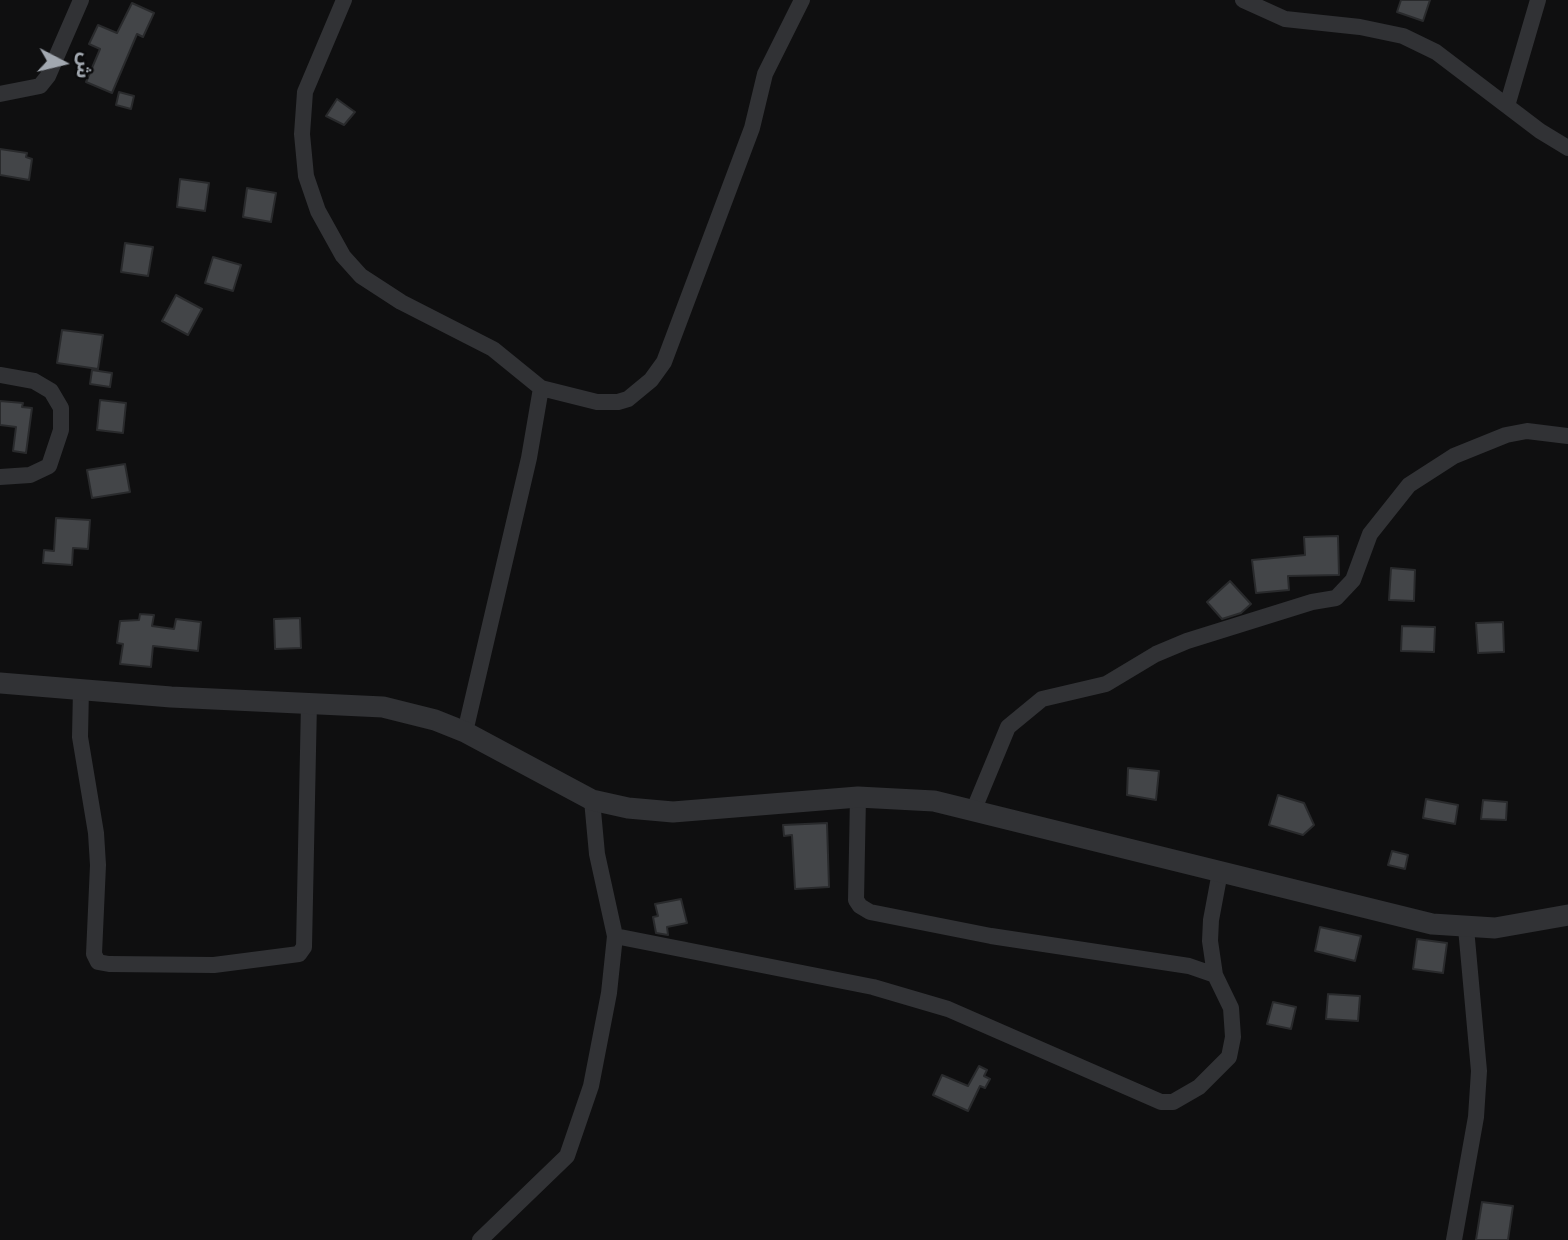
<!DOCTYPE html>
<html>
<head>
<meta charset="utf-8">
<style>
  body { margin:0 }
  #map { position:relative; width:1568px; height:1240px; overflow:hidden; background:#0f0f10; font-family:Roboto,"Noto Sans Arabic",sans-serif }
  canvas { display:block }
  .north { position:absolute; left:28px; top:28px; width:70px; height:70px; -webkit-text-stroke:5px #0a0a0b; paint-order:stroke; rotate:97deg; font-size:19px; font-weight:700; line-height:28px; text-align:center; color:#a2a8b0 }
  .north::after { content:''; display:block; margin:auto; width:24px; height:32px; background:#a2a8b0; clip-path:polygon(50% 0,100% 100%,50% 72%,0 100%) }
</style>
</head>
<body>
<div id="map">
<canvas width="1568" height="1240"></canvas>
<div class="north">ش</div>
</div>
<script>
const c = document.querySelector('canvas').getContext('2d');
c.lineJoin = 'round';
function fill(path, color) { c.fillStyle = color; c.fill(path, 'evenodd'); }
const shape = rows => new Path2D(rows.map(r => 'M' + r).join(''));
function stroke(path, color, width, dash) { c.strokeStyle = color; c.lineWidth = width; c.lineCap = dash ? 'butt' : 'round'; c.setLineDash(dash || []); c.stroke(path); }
const building = shape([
  [1401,0,1430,0,1423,21,1397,12,1401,0],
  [132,3,154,13,143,37,137,34,112,93,86,82,100,49,89,44,98,25,117,33,132,3],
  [119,92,134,96,131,109,116,105,119,92],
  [337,99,355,112,344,125,326,116,337,99],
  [0,149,27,153,26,157,32,159,29,180,0,175,0,149],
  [180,179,209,183,205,211,177,207,180,179],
  [247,188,276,193,271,222,243,217,247,188],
  [125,243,153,247,148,276,121,272,125,243],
  [213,257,241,265,233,291,205,283,213,257],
  [176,295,202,309,188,335,162,321,176,295],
  [62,330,103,335,98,369,57,363,62,330],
  [92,370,112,373,110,387,90,384,92,370],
  [100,400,126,403,123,433,97,430,100,400],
  [0,401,23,403,22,407,32,408,26,453,13,451,16,427,0,425,0,401],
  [125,464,130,492,92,498,87,470,125,464],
  [56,518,90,520,88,549,73,548,72,565,43,563,44,550,54,551,56,518],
  [1338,536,1339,575,1288,576,1289,590,1256,593,1252,560,1305,555,1304,537,1338,536],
  [1391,568,1415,570,1414,601,1389,600,1391,568],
  [1230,581,1251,604,1241,613,1222,619,1207,602,1230,581],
  [140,614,154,615,152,626,174,629,176,619,201,622,198,651,153,646,151,667,120,664,123,644,117,643,120,621,139,620,140,614],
  [300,618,301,648,275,649,274,619,300,618],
  [1503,622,1504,652,1478,653,1476,623,1503,622],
  [1402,626,1435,627,1434,652,1401,651,1402,626],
  [1128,768,1159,771,1156,800,1127,795,1128,768],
  [1278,795,1304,803,1314,825,1303,835,1269,825,1278,795],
  [1426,799,1458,805,1455,824,1423,818,1426,799],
  [1483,800,1507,802,1506,820,1481,819,1483,800],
  [827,823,829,887,795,889,792,835,784,836,783,825,827,823],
  [1392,851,1408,855,1405,869,1388,865,1392,851],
  [681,899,687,923,667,927,668,935,656,933,653,917,658,916,655,904,681,899],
  [1320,927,1361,936,1355,961,1315,951,1320,927],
  [1417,939,1447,943,1443,973,1413,969,1417,939],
  [1328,994,1360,996,1358,1021,1326,1019,1328,994],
  [1273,1002,1296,1007,1291,1029,1267,1024,1273,1002],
  [979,1066,987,1070,984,1076,990,1079,985,1088,980,1086,968,1111,933,1095,942,1075,968,1086,979,1066],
  [1482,1202,1513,1206,1508,1240,1476,1240,1482,1202]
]);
const minor = shape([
  [344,0,305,92,302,134,306,176,318,211,343,256,361,276,401,302,493,349,541,388,529,458,465,732],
  [1243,0,1285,19,1360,27,1403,36,1436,52,1540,131,1568,148],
  [0,94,40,86,48,76,81,0],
  [1507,106,1538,0],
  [0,375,34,381,51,391,61,408,61,430,49,466,30,475,0,477],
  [541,388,597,402,618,402,628,399,651,380,664,362,752,128,765,74,802,0],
  [81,689,80,737,96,833,98,865,94,954,98,962,109,964,214,965,299,954,304,947,309,702],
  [858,797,856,900,860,906,870,912,991,936,1189,966,1215,975],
  [974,809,1008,727,1042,699,1106,684,1156,654,1187,641,1312,602,1336,598,1353,580,1370,534,1409,485,1454,456,1506,435,1527,431,1568,436],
  [615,936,873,987,948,1009,1161,1102,1173,1102,1199,1087,1229,1057,1233,1037,1231,1008,1215,975,1210,941,1211,920,1220,872],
  [480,1240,567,1156,591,1086,609,993,615,936,597,854,592,800],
  [1454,1240,1476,1117,1479,1071,1466,928]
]);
const tertiary = shape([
  [0,683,171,697,383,707,435,720,465,732,592,800,628,808,673,812,858,797,934,801,1432,924,1495,928,1568,915]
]);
fill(building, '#434548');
stroke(building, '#292a2c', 2);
stroke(minor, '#313235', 16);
stroke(tertiary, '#313235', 21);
</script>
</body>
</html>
